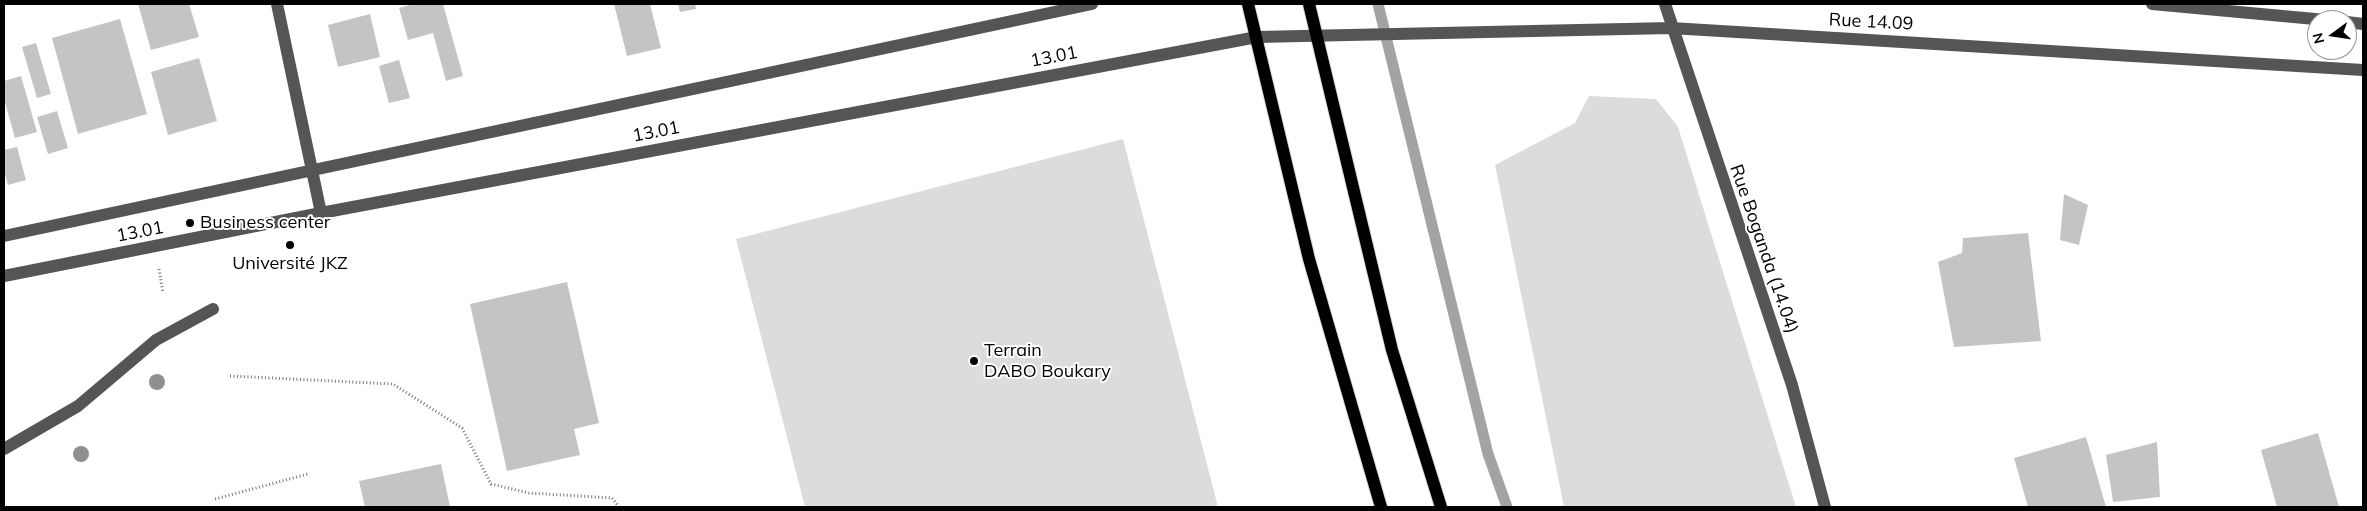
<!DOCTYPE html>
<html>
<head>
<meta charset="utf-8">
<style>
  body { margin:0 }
  #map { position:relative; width:2367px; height:511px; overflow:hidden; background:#fff; font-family:Mulish,sans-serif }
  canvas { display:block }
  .frame { position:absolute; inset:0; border:5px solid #000; pointer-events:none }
  .north { position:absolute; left:2307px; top:10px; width:50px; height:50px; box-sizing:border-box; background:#fff; border:1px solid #999; border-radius:50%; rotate:256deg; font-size:14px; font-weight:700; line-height:20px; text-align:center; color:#000 }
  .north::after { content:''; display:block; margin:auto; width:18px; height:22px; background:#000; clip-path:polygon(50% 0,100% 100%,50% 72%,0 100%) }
</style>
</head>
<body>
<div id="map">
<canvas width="2367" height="511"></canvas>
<div class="frame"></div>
<div class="north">N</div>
</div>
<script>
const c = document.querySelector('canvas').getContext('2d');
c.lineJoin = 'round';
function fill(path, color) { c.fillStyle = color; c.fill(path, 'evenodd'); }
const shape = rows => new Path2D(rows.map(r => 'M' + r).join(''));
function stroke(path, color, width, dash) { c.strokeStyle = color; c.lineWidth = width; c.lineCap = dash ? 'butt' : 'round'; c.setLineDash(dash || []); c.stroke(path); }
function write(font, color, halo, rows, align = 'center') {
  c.font = font + ' Mulish,sans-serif'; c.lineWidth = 4; c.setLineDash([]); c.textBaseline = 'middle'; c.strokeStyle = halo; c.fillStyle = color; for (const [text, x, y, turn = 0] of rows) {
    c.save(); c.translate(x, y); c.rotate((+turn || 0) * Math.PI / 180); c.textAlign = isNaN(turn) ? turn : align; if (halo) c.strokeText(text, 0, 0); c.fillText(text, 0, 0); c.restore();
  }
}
const green = shape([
  [1589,96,1656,99,1678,127,1796,507,1564,507,1495,165,1575,123],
  [1123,139,1218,507,805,507,736,239]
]);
const stream = shape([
  [1378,4,1488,454,1507,507]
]);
const building = shape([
  [138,4,189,4,199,37,151,50],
  [414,4,443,4,463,76,446,81,433,33,408,40,399,8],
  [614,4,650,4,661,48,627,56],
  [678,4,695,4,696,9,680,12],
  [370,14,380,57,338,67,328,25],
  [120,19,147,114,78,134,52,38],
  [36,43,51,94,37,98,22,47],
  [199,58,217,121,168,135,151,72],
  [399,60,410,98,389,103,379,66],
  [21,76,37,132,15,138,4,99,4,81],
  [57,111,68,148,48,154,37,117],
  [17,147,26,180,8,185,4,171,4,150],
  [2064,194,2088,205,2079,245,2060,240],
  [2028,233,2041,341,1954,347,1938,262,1962,253,1963,238],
  [567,282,599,423,574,429,580,455,507,471,470,304],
  [2318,433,2339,507,2277,507,2261,450],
  [2086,437,2106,507,2028,507,2014,458],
  [2157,442,2160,497,2113,502,2106,455],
  [441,464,450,507,365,507,359,481]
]);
const path = shape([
  [159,269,163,293],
  [230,376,393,384,462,428,491,484,529,493,612,498,619,507],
  [215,499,308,474]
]);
const minor = shape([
  [277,4,321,213],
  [1665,4,1792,385,1825,507],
  [2152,4,2326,20],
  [2347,22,2363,24],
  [4,236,1092,4],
  [4,276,321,213,1257,37,1671,28,2363,70],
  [4,449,78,406,156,340,213,309]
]);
const major = shape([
  [1248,4,1309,259,1381,507],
  [1309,4,1392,350,1441,507]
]);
const trees = [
  [157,382],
  [81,454]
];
const markers = [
  [190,223,5,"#000"],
  [290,245,5,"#000"],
  [974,361,5,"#000"]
];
const streetNames = [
  ["Rue 14.09",1871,22,3],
  ["13.01",1054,57,-11],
  ["13.01",656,132,-11],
  ["13.01",140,232,-11],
  ["Rue Boganda (14.04)",1764,249,71]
];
const poiNames = [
  ["Business center",200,223],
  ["Université JKZ",290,264,"center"],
  ["Terrain",984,351],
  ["DABO Boukary",984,372]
];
fill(green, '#dcdcdc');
stroke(stream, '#a3a3a3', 11);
fill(building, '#c4c4c4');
stroke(major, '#dbdbdb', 14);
stroke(path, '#777', 3, [1, 2.5]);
stroke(minor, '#555', 12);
stroke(major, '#000', 12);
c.fillStyle = '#8f8f8f';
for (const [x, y] of trees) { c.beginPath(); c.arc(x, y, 8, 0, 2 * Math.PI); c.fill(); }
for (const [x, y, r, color] of markers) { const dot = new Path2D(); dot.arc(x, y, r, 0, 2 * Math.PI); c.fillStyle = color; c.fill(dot); stroke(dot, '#fff', 2); }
write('18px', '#000', '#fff', streetNames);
write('18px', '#000', '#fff', poiNames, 'left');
</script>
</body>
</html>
